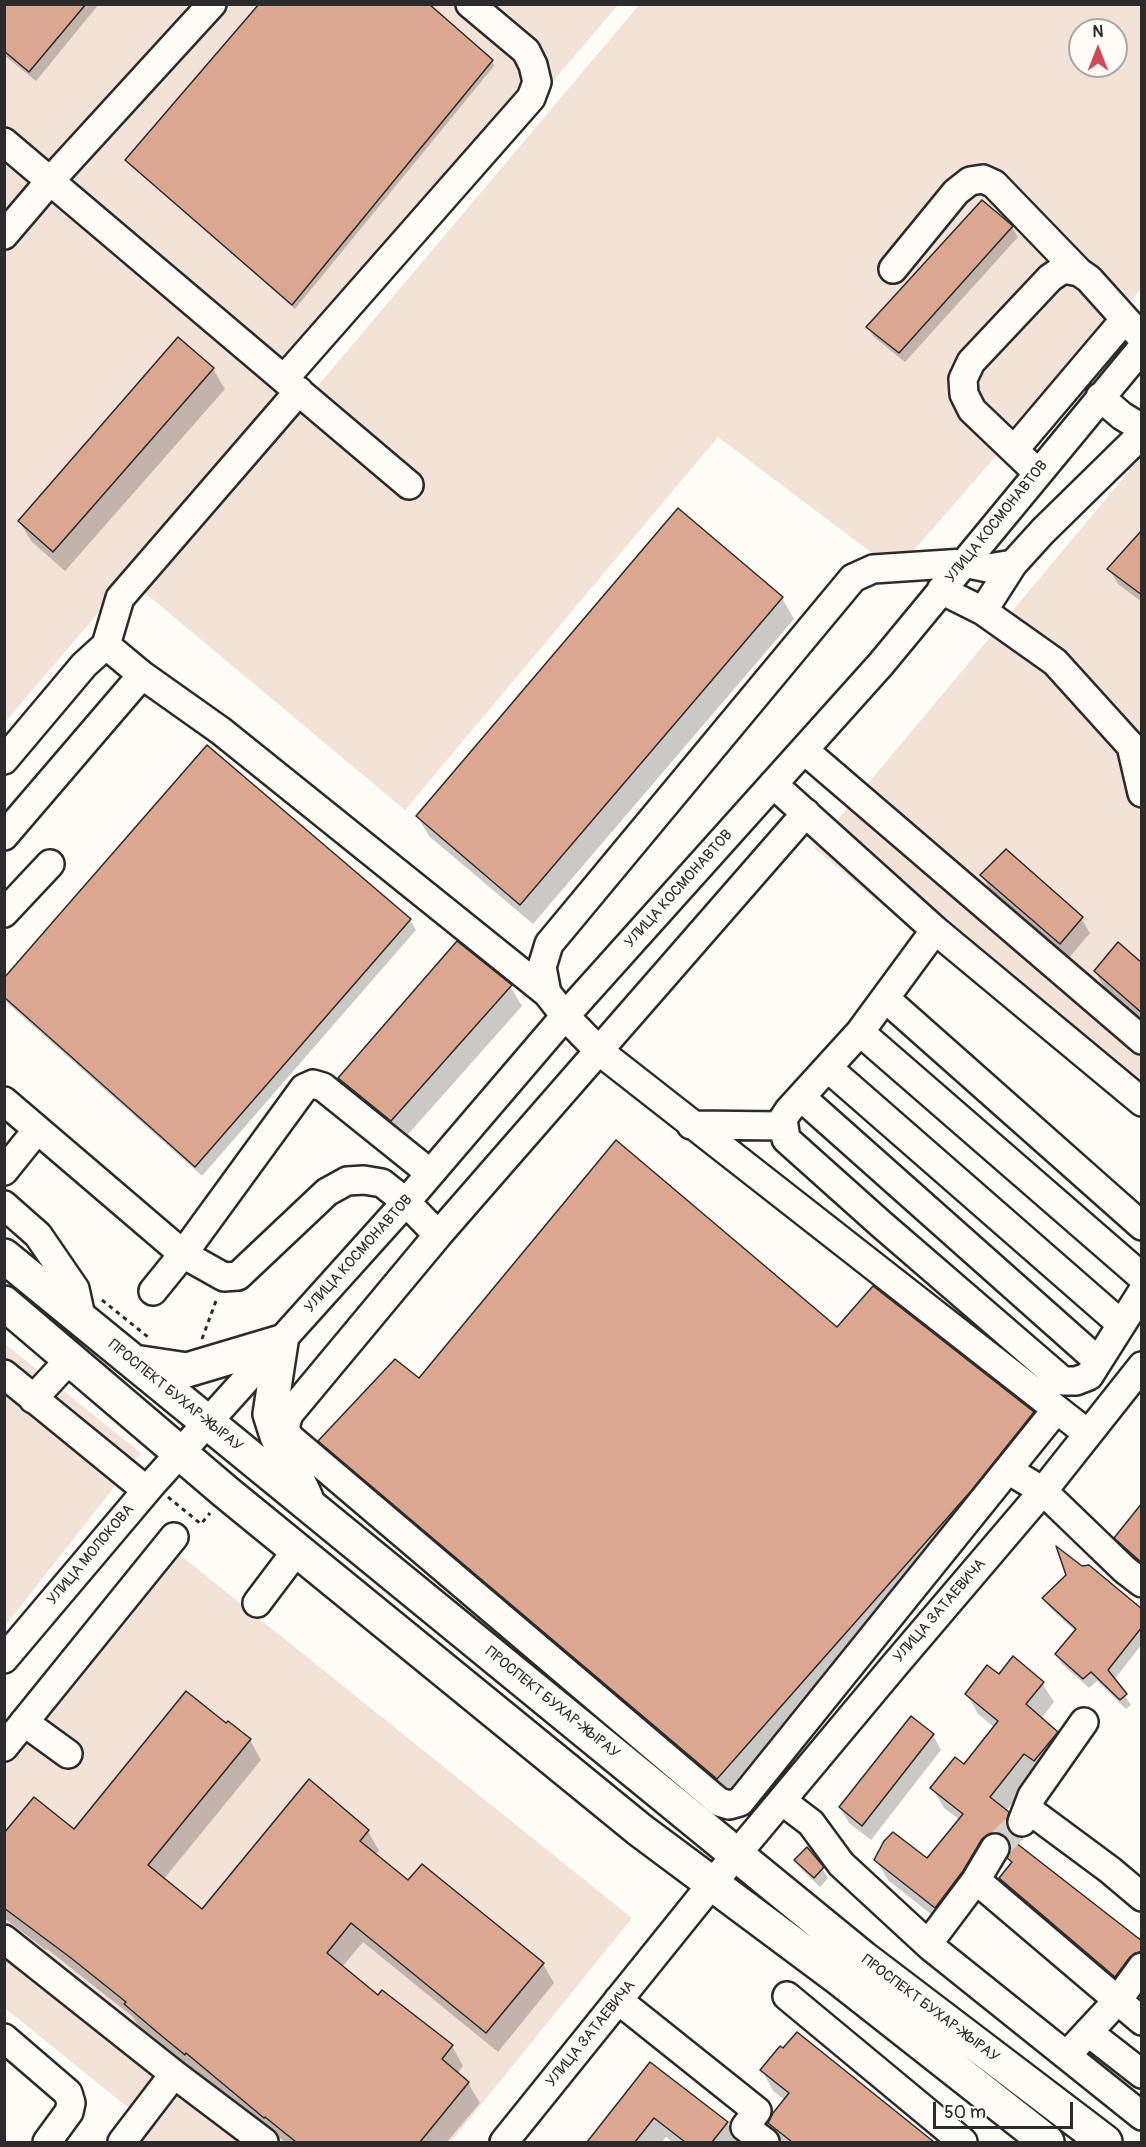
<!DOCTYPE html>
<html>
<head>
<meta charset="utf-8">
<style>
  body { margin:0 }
  #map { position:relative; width:1146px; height:2147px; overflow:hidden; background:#fdfcf7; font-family:Pangolin,sans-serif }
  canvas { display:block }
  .frame { position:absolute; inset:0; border:6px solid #2b2b2b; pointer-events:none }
  .north { position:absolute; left:1068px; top:18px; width:60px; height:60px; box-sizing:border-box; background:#fdfcf7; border:2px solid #a9a8a5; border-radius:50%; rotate:0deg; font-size:16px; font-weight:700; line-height:24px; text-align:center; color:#2b2b2b }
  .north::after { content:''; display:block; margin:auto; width:21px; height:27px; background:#d1495b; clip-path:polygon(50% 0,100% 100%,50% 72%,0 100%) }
  .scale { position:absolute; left:933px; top:2102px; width:140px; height:27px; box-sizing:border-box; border:3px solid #2b2b2b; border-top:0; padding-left:8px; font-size:18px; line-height:21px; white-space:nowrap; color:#2b2b2b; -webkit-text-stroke:4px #fdfcf7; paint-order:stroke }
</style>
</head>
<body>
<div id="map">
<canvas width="1146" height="2147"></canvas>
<div class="frame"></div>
<div class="north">N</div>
<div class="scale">50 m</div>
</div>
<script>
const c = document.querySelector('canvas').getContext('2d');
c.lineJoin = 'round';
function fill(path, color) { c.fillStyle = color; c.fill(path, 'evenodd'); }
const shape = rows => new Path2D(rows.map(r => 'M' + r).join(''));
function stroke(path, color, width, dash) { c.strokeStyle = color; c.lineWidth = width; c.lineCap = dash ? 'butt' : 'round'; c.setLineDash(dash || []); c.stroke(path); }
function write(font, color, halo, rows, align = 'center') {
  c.font = font + ' Pangolin,sans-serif'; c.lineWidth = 4.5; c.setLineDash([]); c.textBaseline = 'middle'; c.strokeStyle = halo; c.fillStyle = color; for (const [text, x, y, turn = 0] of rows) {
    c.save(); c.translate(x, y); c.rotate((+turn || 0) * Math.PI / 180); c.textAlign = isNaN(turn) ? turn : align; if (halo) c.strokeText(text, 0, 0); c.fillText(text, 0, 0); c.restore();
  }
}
const built = shape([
  [5,5,618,5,5,722],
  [639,5,1141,5,1141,289,896,571,718,437,405,810,144,592],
  [1080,30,1116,30,1116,66,1080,66],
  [1141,457,1141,1120,814,848],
  [5,1344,141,1453,5,1626],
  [155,1535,632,1918,451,2142,115,2142,137,2115,5,2008,4,1722]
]);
const shadow = shape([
  [4,4,99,4,36,81,4,55],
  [492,61,494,66,295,309,129,164,127,160],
  [982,202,1012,227,1018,237,905,362,874,337,868,327],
  [213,369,225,389,65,571,31,541,19,521],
  [679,510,782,598,794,619,533,924,429,836,417,816],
  [1142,532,1142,602,1118,584,1109,569],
  [208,747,410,920,416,930,202,1176,4,1000,4,980],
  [982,875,1081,918,1090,933,1069,958,990,890],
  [1142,965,1142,1022,1107,992,1095,971],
  [510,986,522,1006,403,1140,351,1099,339,1079],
  [837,1329,1033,1413,1045,1433,729,1799,332,1461,320,1441,420,1380],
  [1142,1506,1142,1570,1128,1558,1116,1538],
  [1044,1599,1142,1610,1142,1644,1114,1680,1131,1705,1126,1709,1097,1681,1089,1688,1062,1664,1057,1655,1076,1632,1050,1608],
  [999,1676,1042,1683,1054,1702,1041,1719,1057,1733,1068,1752,1036,1773,1006,1811,1020,1833,1017,1844,1020,1848,1142,1943,1142,1978,1127,1996,1012,1898,1001,1878,1012,1864,1009,1858,1011,1853,998,1854,947,1927,888,1880,876,1860,928,1860,960,1820,944,1808,932,1788,964,1766,995,1728,978,1714,967,1694],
  [226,1725,250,1740,261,1760,163,1880,202,1912,368,1831,379,1851,375,1855,409,1883,543,1964,554,1983,498,2052,363,1942,342,1967,379,1997,382,1992,452,2046,463,2066,457,2074,468,2083,480,2103,447,2142,285,2142,277,2136,275,2137,246,2111,137,2024,133,2017,47,1949,46,1950,4,1918,4,1835,74,1831],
  [933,1735,941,1750,871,1840,849,1823,840,1808],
  [796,1861,822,1868,828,1878,820,1887,802,1870],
  [797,2034,932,2142,781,2142,769,2123,785,2100,773,2091,762,2070,784,2050],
  [650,2064,727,2123,738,2142,672,2142,666,2137,662,2142,589,2142]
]);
const building = shape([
  [4,4,86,4,29,72,4,51,4,4],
  [259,4,429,4,493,60,292,305,125,160,259,4],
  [982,200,1013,226,899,353,866,327,982,200],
  [178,337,214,368,53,552,18,521,178,337],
  [678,508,783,597,520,905,416,816,678,508],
  [1142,530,1142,595,1107,569,1142,530],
  [207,745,411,919,195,1167,4,997,4,978,207,745],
  [1006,849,1083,917,1060,944,980,875,1006,849],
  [457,941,512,985,391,1121,338,1078,457,941],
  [1118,942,1142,963,1142,1013,1094,971,1118,942],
  [616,1140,837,1327,873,1286,1034,1412,971,1491,717,1779,318,1441,395,1359,419,1378,616,1140],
  [1142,1503,1142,1563,1114,1538,1142,1503],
  [1056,1546,1082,1566,1089,1565,1142,1609,1142,1627,1108,1670,1127,1694,1120,1700,1091,1672,1083,1679,1055,1654,1076,1629,1042,1598,1066,1575,1056,1546],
  [1013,1656,1044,1682,1026,1704,1058,1732,1034,1761,1024,1754,990,1797,1009,1812,1006,1824,1009,1831,1014,1835,1011,1839,1142,1941,1142,1952,1135,1953,1130,1957,1115,1977,999,1878,1012,1862,1007,1858,1011,1849,1009,1841,1002,1834,995,1832,987,1835,982,1839,963,1871,935,1908,874,1860,884,1841,893,1832,927,1858,963,1814,930,1788,955,1757,964,1764,998,1721,965,1694,987,1665,999,1674,1013,1656],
  [186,1691,226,1723,228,1721,251,1739,148,1865,202,1909,309,1779,369,1830,360,1841,408,1880,422,1864,544,1963,486,2033,351,1923,327,1953,378,1995,382,1990,453,2045,442,2059,469,2082,420,2142,296,2142,265,2117,264,2118,186,2053,185,2055,157,2032,124,2004,126,2002,71,1958,4,1908,4,1833,34,1797,74,1829,186,1691],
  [911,1716,934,1734,862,1826,839,1807,911,1716],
  [807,1847,824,1867,814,1878,794,1860,807,1847],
  [797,2032,934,2142,792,2142,768,2123,773,2113,789,2093,760,2070,780,2046,783,2048,797,2032],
  [650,2062,728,2122,712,2142,685,2142,654,2118,635,2142,587,2142,650,2062]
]);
const minorTunnel = shape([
  [995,1848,1022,1822]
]);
const path = shape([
  [102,1300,148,1337],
  [202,1339,217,1298],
  [168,1497,201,1524,210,1513]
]);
const minor = shape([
  [4,142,409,485],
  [4,235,50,181,212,4],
  [893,269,956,192,970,181,983,179,994,184,1079,272],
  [284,379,531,98,537,82,533,65,526,51,470,4],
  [1100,397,1122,416,1142,428],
  [1014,450,1125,319],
  [1038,473,972,410,964,394,963,379,971,362,1050,278,1063,269,1079,272,1089,279,1142,338],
  [941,590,983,611,1055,662,1131,746,1142,793],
  [983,611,1013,564],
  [106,645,120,598,299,391],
  [804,750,1142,1040],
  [4,760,84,665,106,645,142,675,221,731,547,993],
  [773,784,935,930,1142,1102],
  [4,836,142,675],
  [4,913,50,864],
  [935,930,860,1032,789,1110,783,1119,786,1139,881,1224,1063,1381,1076,1381,1089,1376,1142,1292],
  [886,999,1142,1226],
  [860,1032,1142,1277],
  [828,1068,1121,1324],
  [801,1097,1098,1361],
  [4,1101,183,1254,224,1277,238,1276,327,1192,347,1181,364,1180,382,1183,406,1202,438,1235,289,1414,285,1427,289,1437,719,1802,729,1805,740,1802,1056,1410],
  [691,1125,783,1126],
  [4,1171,37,1130],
  [4,1205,38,1235,75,1289,82,1321],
  [438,1235,806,813],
  [153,1291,183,1254,304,1088,313,1084,323,1087,430,1173],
  [4,1374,146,1490],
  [33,1399,70,1359],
  [1087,1433,599,1051,565,1016,547,993,542,967,549,944,853,578,873,569,964,563,988,568,1013,564,1043,531,1142,434],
  [1008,1470,1043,1491,1125,1570,1142,1583],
  [257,1603,297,1550],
  [4,1659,152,1484,406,1202,565,1016,881,664,1142,348],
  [24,1722,68,1754],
  [4,1747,174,1537],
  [782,1801,811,1823,841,1864,931,1947,1142,2116],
  [1029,1810,1110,1870,1142,1897],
  [1022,1822,1032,1796,1084,1722],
  [976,1880,995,1848],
  [4,1939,174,2074,264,2142],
  [928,1944,976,1880,1142,2021],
  [787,1996,963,2142],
  [618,2000,757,2111,745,2127,765,2142],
  [1088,2032,1142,2074],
  [4,2038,68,2093,71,2103,69,2112,47,2142],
  [1067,2055,1118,2000,1142,1967],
  [122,2142,174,2074],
  [504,2142,711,1885,894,1666,1043,1491,1142,1366]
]);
const major = shape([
  [4,1256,863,1958,1105,2142],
  [4,1303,227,1493,640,1830,840,1979,1047,2142],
  [134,1362,187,1370,281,1342,270,1414,277,1436,306,1498]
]);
const streetNames = [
  ["УЛИЦА КОСМОНАВТОВ",997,522,-51],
  ["УЛИЦА КОСМОНАВТОВ",679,889,-48],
  ["УЛИЦА КОСМОНАВТОВ",359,1254,-48],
  ["ПРОСПЕКТ БУХАР-ЖЫРАУ",175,1396,39],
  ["УЛИЦА МОЛОКОВА",91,1555,-50],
  ["УЛИЦА ЗАТАЕВИЧА",940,1611,-49],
  ["ПРОСПЕКТ БУХАР-ЖЫРАУ",552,1703,39],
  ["ПРОСПЕКТ БУХАР-ЖЫРАУ",930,2009,37],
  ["УЛИЦА ЗАТАЕВИЧА",591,2034,-51]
];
fill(built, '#f3e2d8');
fill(shadow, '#0003');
fill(building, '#dca791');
stroke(building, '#2b2b2b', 1.5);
stroke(minorTunnel, '#d3d2ce', 27, [27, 14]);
stroke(minor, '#2b2b2b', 32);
stroke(major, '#2b2b2b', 38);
stroke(path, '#2b2b2b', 3, [4.5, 4.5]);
stroke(minor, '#fdfcf7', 27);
stroke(major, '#fdfcf7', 33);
write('15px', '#2b2b2b', '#fdfcf7', streetNames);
</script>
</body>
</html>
